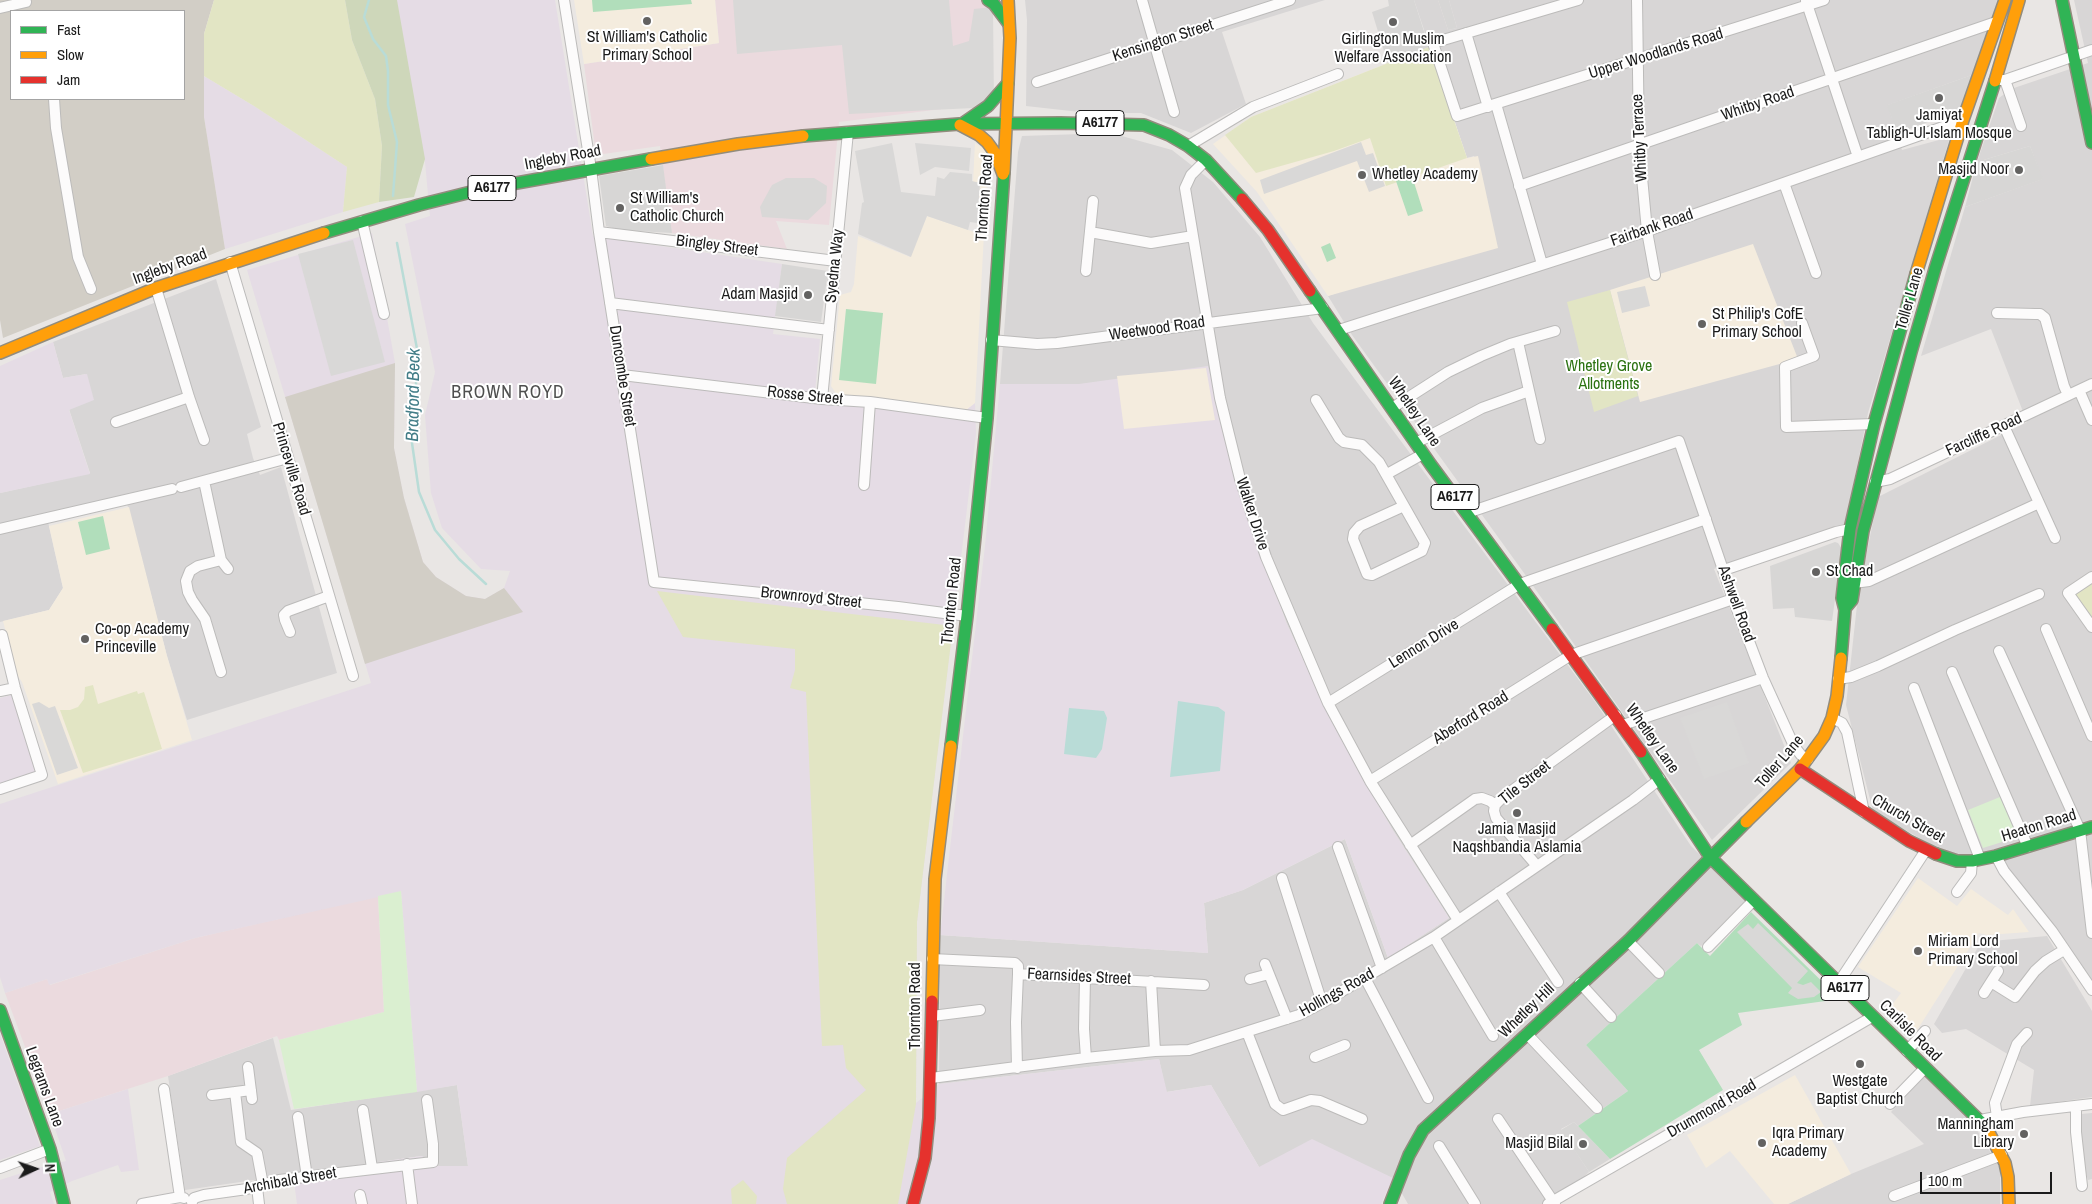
<!DOCTYPE html>
<html>
<head>
<meta charset="utf-8">
<style>
  body { margin:0 }
  #map { position:relative; width:2092px; height:1204px; overflow:hidden; background:#e9e6e4; font-family:"Archivo Narrow",sans-serif }
  canvas { display:block }
  .legend { position:absolute; left:10px; top:10px; width:175px; height:90px; box-sizing:border-box; background:#fff; border:1px solid #a4a4a4; margin:0; padding:6px 9px; list-style:none; font-size:15px; color:#1b1b1b }
  .legend li { display:flex; align-items:center; gap:10px; height:25px }
  .legend b { width:25px; border:1px solid #a4a4a4 }
  .north { position:absolute; left:10px; top:1144px; width:50px; height:50px; -webkit-text-stroke:4px #fff; paint-order:stroke; rotate:87deg; font-size:14px; font-weight:700; line-height:20px; text-align:center; color:#1b1b1b }
  .north::after { content:''; display:block; margin:auto; width:18px; height:22px; background:#1b1b1b; clip-path:polygon(50% 0,100% 100%,50% 72%,0 100%) }
  .scale { position:absolute; left:1920px; top:1172px; width:132px; height:22px; box-sizing:border-box; border:2px solid #1b1b1b; border-top:0; padding-left:6px; font-size:15px; line-height:18px; white-space:nowrap; color:#1b1b1b; -webkit-text-stroke:4px #fff; paint-order:stroke }
</style>
</head>
<body>
<div id="map">
<canvas width="2092" height="1204"></canvas>
<ul class="legend">
<li><b style="height:6px;background:#30b455"></b>Fast</li>
<li><b style="height:6px;background:#ff9f0a"></b>Slow</li>
<li><b style="height:6px;background:#e5322d"></b>Jam</li>
</ul>
<div class="north">N</div>
<div class="scale">100 m</div>
</div>
<script>
const c = document.querySelector('canvas').getContext('2d');
c.lineJoin = 'round';
function fill(path, color) { c.fillStyle = color; c.fill(path, 'evenodd'); }
const shape = rows => new Path2D(rows.map(r => 'M' + r).join(''));
function stroke(path, color, width, dash) { c.strokeStyle = color; c.lineWidth = width; c.lineCap = dash ? 'butt' : 'round'; c.setLineDash(dash || []); c.stroke(path); }
function write(font, color, halo, rows, align = 'center') {
  c.font = font + ' "Archivo Narrow",sans-serif'; c.lineWidth = 4; c.setLineDash([]); c.textBaseline = 'middle'; c.strokeStyle = halo; c.fillStyle = color; for (const [text, x, y, turn = 0] of rows) {
    c.save(); c.translate(x, y); c.rotate((+turn || 0) * Math.PI / 180); c.textAlign = isNaN(turn) ? turn : align; if (halo) c.strokeText(text, 0, 0); c.fillText(text, 0, 0); c.restore();
  }
}
const residential = shape([
  [1025,0,1325,0,1222,32,1246,104,1191,133,1141,113,1089,113,1026,106,1027,20],
  [1414,0,1438,0,1448,30,1457,28,1449,0,1999,0,1972,75,1888,105,1902,150,1950,137,1868,413,1845,525,1714,569,1791,763,1712,840,1524,573,1352,335,1328,296,1495,238,1474,156,1467,158],
  [2074,0,2092,0,2092,982,2007,869,1999,852,1978,857,1945,853,1873,811,1846,705,1858,596,1878,497,2027,422,1991,329,1921,356,1965,207,2042,179,2030,146,1977,162,1999,98,2011,89,2088,63],
  [1111,133,1172,150,1213,182,1260,237,1313,323,1596,703,1691,846,1746,900,1701,946,1697,943,1586,1045,1628,1091,1578,1126,1574,1122,1561,1129,1589,1172,1554,1204,1408,1204,1393,1178,1259,1167,1211,1085,1166,1092,1159,1059,939,1084,940,935,1208,953,1204,903,1243,890,1345,839,1388,958,1449,918,1392,829,1331,721,1286,622,1247,514,1079,384,1000,384,1018,152,1022,136],
  [216,279,261,427,247,434,253,458,260,475,281,467,337,673,187,720,167,656,125,496,46,513,63,588,49,610,0,622,0,493,90,473,69,409,86,374,63,378,53,342],
  [2047,936,2092,1011,2092,1097,2030,1106,2034,1070,1966,1029,1942,1033,1934,1024,1981,942],
  [273,1038,291,1110,457,1085,468,1166,438,1166,421,1156,185,1190,168,1076],
  [1926,1075,1972,1122,2000,1168,2000,1204,1788,1204,1851,1174,1924,1144,1891,1112],
  [2092,1113,2092,1179,2088,1180,2082,1160,2081,1114]
]);
const commercial = shape([
  [715,0,991,0,989,103,839,122,829,225,776,221,787,249,672,233,660,146,596,155,584,64,719,43],
  [378,896,384,1012,279,1040,277,1036,168,1076,50,1114,5,993,47,979,50,985,195,938]
]);
const industrial = shape([
  [394,0,555,0,593,236,782,264,773,334,820,339,815,392,966,410,975,403,976,434,917,922,916,1103,939,1084,1159,1059,1167,1092,1211,1085,1259,1167,1312,1139,1393,1178,1381,1204,297,1204,293,1174,422,1156,438,1166,468,1166,457,1085,417,1092,401,892,195,938,49,985,47,979,5,993,0,977,0,804,371,683,247,270,372,233,395,363,394,448,404,498,423,562,436,577,466,596,485,599,504,588,510,571,481,569,442,528,431,493,425,415,435,372,405,224,430,216,425,162],
  [204,76,254,106,347,167,343,212,225,249,204,117],
  [53,342,63,378,87,374,94,400,69,410,90,474,0,493,0,366],
  [1208,366,1247,514,1286,622,1331,721,1392,829,1449,918,1388,958,1345,839,1243,890,1204,903,1208,953,940,935,985,546,1000,384,1079,384],
  [12,695,37,773,0,786,0,698],
  [0,1034,40,1146,0,1160],
  [128,1089,139,1170,121,1172,118,1165,72,1181,50,1192,54,1204,0,1204,0,1180,34,1169,66,1161,50,1114]
]);
const education = shape([
  [574,0,715,0,719,43,584,64],
  [1429,47,1467,158,1478,156,1498,248,1328,296,1257,192,1213,144,1251,117],
  [975,143,986,150,988,158,975,403,966,410,837,395,831,386,840,295,851,292,854,284,858,236,910,257,927,216,977,233,980,184,973,182],
  [1753,244,1798,359,1640,402,1610,290],
  [1206,368,1215,420,1124,429,1117,376],
  [129,507,167,656,192,740,58,784,22,682,17,675,3,621,49,610,63,588,49,526],
  [1918,878,1957,906,1971,889,2008,915,2013,909,2029,932,1987,935,1979,933,1912,1038,1886,1013,1901,993,1858,967],
  [1795,1075,1851,1174,1788,1204,1774,1204,1730,1151,1706,1168,1687,1135]
]);
const religious = shape([
  [1388,0,1414,0,1429,47,1388,64,1372,12,1389,6],
  [1438,0,1449,0,1457,28,1448,30],
  [1972,75,1961,109,1897,134,1887,105],
  [2030,146,2043,179,1965,207,1977,162],
  [663,165,672,233,620,230,606,226,599,176],
  [782,264,828,271,821,322,775,316],
  [1835,542,1838,543,1842,549,1832,621,1795,617,1794,608,1773,609,1770,566],
  [1517,799,1535,825,1519,836,1502,810,1502,808],
  [1574,1122,1610,1159,1589,1172,1561,1130]
]);
const construction = shape([
  [0,0,214,0,204,34,204,117,225,249,3,338,0,320],
  [11,11,184,11,184,99,11,99],
  [395,363,394,448,404,498,423,562,436,577,466,596,485,599,504,588,523,612,365,664,285,397]
]);
const grass = shape([
  [214,0,345,0,352,40,375,99,382,146,379,202,343,212,347,167,254,106,204,76,204,34],
  [1429,47,1467,158,1386,186,1370,138,1334,151,1256,173,1225,135,1251,117],
  [1610,290,1638,396,1594,412,1567,302],
  [2092,577,2092,627,2068,593],
  [657,591,953,626,917,922,916,1104,898,1204,787,1204,783,1189,787,1158,866,1090,846,1068,843,1045,822,1046,806,692,790,688,795,670,795,649,683,637],
  [93,685,98,704,137,691,138,694,144,692,162,749,83,773,60,710,70,710,78,707,84,699,85,687],
  [743,1180,757,1196,756,1204,732,1204,731,1189]
]);
const forest = shape([
  [345,0,397,0,425,159,414,197,379,202,382,146,375,99,352,40]
]);
const park = shape([
  [2000,797,2018,837,1983,848,1968,810],
  [401,891,417,1092,294,1109,279,1040,384,1012,378,896]
]);
const pitch = shape([
  [592,0,691,0,692,4,593,12],
  [1412,176,1423,211,1408,216,1396,181],
  [1330,243,1336,258,1327,262,1321,247],
  [846,309,883,313,876,384,839,380],
  [103,516,110,549,86,555,78,522],
  [1751,912,1840,999,1738,1013,1742,1025,1699,1050,1723,1090,1610,1159,1578,1126,1628,1091,1586,1045,1697,943,1710,956]
]);
const parking = shape([
  [733,0,949,0,953,46,969,41,974,9,993,7,994,107,849,114,842,45,737,54],
  [1361,142,1366,155,1373,153,1385,186,1369,192,1357,161,1264,194,1260,180],
  [892,143,901,192,935,196,937,177,944,179,950,172,972,174,972,181,980,183,977,223,970,222,968,230,927,216,911,257,858,234,862,203,864,202,855,151],
  [915,143,971,148,969,171,935,167,920,175],
  [786,178,814,178,827,186,826,203,808,220,762,217,760,207,772,185],
  [353,240,385,362,331,376,298,254],
  [1645,286,1650,306,1622,313,1617,292],
  [39,702,49,708,55,706,78,768,57,775,32,704],
  [1727,702,1749,763,1704,779,1680,718],
  [1758,923,1808,971,1797,983,1803,985,1811,982,1821,992,1814,997,1798,999,1788,993,1792,988,1737,932,1748,924,1753,929]
]);
const water = shape([
  [1178,701,1218,707,1225,712,1220,771,1170,777],
  [1069,708,1104,711,1107,718,1102,749,1096,758,1064,754]
]);
const stream = shape([
  [369,0,364,17,373,39,386,56,388,71,388,105,397,142,393,196],
  [397,243,418,354,412,443,419,492,435,530,459,559,486,584]
]);
const street = shape([
  [564,0,591,169,599,232,654,582,898,607,967,616],
  [1142,0,1174,112],
  [1578,0,1433,43,1457,116,1824,0],
  [1637,0,1639,145,1647,231,1655,275],
  [1806,1,1858,157],
  [0,8,26,2],
  [1466,33,1488,107],
  [1996,80,2005,80,2092,50],
  [2005,80,2021,126],
  [1037,82,1290,0],
  [54,99,56,128,78,257,91,289],
  [1496,104,1542,264],
  [1188,146,1253,107,1338,74],
  [1206,160,1191,175,1185,188,1220,398,1240,479,1266,557,1328,703,1370,781,1458,920],
  [1784,183,1816,273],
  [1519,186,1996,22],
  [362,221,384,314],
  [599,232,836,261],
  [1090,232,1151,243,1193,236],
  [230,262,353,676],
  [1086,271,1093,201],
  [156,288,189,397,204,440],
  [610,303,829,330],
  [1997,313,2035,314,2040,314,2045,318,2064,386,2068,395],
  [1802,323,1814,356,1785,367,1786,427,1874,424],
  [1339,330,1647,231,1963,120],
  [991,340,1037,344,1057,343,1323,308],
  [1518,342,1540,439],
  [622,375,822,399,870,402,987,418],
  [2079,390,2092,420],
  [822,399,848,132],
  [1316,400,1339,438,1344,442,1362,445,1379,462,1425,543,1422,551,1372,575,1367,574,1353,539,1354,533,1360,526,1404,506],
  [1392,408,1448,372,1481,356,1510,344,1555,331],
  [116,422,189,397],
  [2004,426,2055,538],
  [1416,443,1482,408,1529,391],
  [1387,474,1423,454],
  [204,481,221,560,228,569],
  [1875,482,1890,479,2092,384],
  [864,485,870,402],
  [181,487,288,458],
  [1467,513,1679,441,1733,599,1763,678,1794,746,1801,755,1808,759],
  [0,529,172,489],
  [221,560,198,566,190,571,186,581,188,592,192,600,205,619,221,672],
  [1724,570,1836,532,1850,529],
  [2092,577,2068,593,2092,627],
  [1854,583,1869,581,2039,503],
  [2046,629,2092,736],
  [290,632,285,620,284,615,288,611,329,596],
  [1999,651,2080,830,2092,933],
  [1952,672,2028,847],
  [1838,679,1851,677,1878,666,1955,630,2039,594],
  [1914,688,1980,859],
  [0,691,15,688],
  [1328,703,1520,584,1706,519],
  [1832,718,1842,723,1847,732,1864,812],
  [1623,725,1763,678],
  [1370,781,1571,655,1733,599],
  [0,789,42,775,15,688,2,635],
  [1410,845,1475,799,1482,798,1490,801,1495,805],
  [1338,847,1382,968],
  [1996,856,2004,871,2052,931,2092,990],
  [1537,866,1496,818,1494,811,1495,805,1503,797,1616,715],
  [1282,878,1322,1003],
  [1499,892,1558,982],
  [1957,892,1971,873,1972,861],
  [1434,937,1493,1036],
  [1628,941,1659,973],
  [1708,947,1754,900],
  [932,959,1015,963,1018,966,1018,974,1204,985],
  [1265,964,1287,1019],
  [1085,977,1084,1029,1086,1058],
  [1365,978,1428,1098],
  [1250,979,1269,974],
  [1151,981,1155,1051],
  [1839,982,1926,850],
  [1991,982,2015,997,2035,971,2046,961,2064,950],
  [1580,983,1611,1017],
  [1984,993,1998,971],
  [932,1016,980,1010],
  [1247,1032,1275,1104,1283,1110,1311,1100,1320,1101,1362,1119],
  [1527,1034,1597,1108],
  [1907,1051,1925,1031],
  [1315,1057,1345,1045],
  [248,1067,252,1099],
  [1017,1068,1016,1022,1018,974],
  [931,1078,1086,1058,1155,1051,1189,1050,1299,1015,1322,1003,1434,937,1633,800,1660,779],
  [164,1089,180,1197],
  [235,1092,241,1142,257,1153,263,1185],
  [212,1095,251,1090],
  [1890,1104,1925,1068],
  [2076,1107,2076,1132,2082,1186],
  [363,1110,372,1168],
  [298,1117,307,1177],
  [1997,1117,1995,1103,2017,1044,2027,1033],
  [1498,1119,1555,1204],
  [1980,1120,2023,1112,2092,1104],
  [1439,1146,1475,1204],
  [407,1164,412,1204],
  [0,1168,50,1149],
  [257,1187,259,1204],
  [360,1195,362,1204],
  [1894,1196,2002,1155],
  [192,1202,194,1198,204,1195,247,1189,279,1180,433,1162,433,1144,427,1100],
  [142,1204,180,1197,184,1198],
  [1548,1204,1872,1017]
]);
const fast = shape([
  [988,0,994,4,1009,24],
  [2062,0,2092,143],
  [962,124,988,106,1008,83],
  [803,136,959,124,1060,123,1144,125,1169,135,1188,146,1206,160,1242,199],
  [324,233,419,205,483,189,651,159],
  [1310,291,1431,465,1552,629],
  [1847,606,1852,600,1863,531,1911,352,1935,269,1995,81],
  [1841,658,1845,610,1842,598,1850,529,1874,424,1916,274],
  [951,746,967,616,987,418,1004,172],
  [1641,752,1710,857,1986,1127],
  [1936,854,1957,861,1972,861,1996,856,2092,827],
  [0,1010,50,1149,64,1204],
  [1390,1204,1409,1155,1423,1130,1628,941,1746,822]
]);
const slow = shape([
  [1995,81,2019,0],
  [960,125,979,135,987,142,995,153,1003,174],
  [651,159,738,144,803,136],
  [1004,172,1010,38,1008,0],
  [1916,274,1963,120,2005,0],
  [0,353,156,288,324,233],
  [1746,822,1800,769,1824,736,1832,718,1837,696,1841,658],
  [932,1001,935,879,951,746],
  [1986,1127,2005,1163,2008,1177,2009,1204]
]);
const jam = shape([
  [1242,199,1268,230,1310,291],
  [1552,629,1641,752],
  [1800,769,1909,841,1936,854],
  [913,1204,925,1158,929,1118,932,1001]
]);
const markers = [
  [647,21,5,"#636261"],
  [1393,22,5,"#636261"],
  [1939,98,5,"#636261"],
  [2019,170,5,"#636261"],
  [1362,175,5,"#636261"],
  [620,208,5,"#636261"],
  [808,295,5,"#636261"],
  [1702,324,5,"#636261"],
  [1816,572,5,"#636261"],
  [85,639,5,"#636261"],
  [1517,813,5,"#636261"],
  [1918,951,5,"#636261"],
  [1860,1064,5,"#636261"],
  [2024,1134,5,"#636261"],
  [1762,1143,5,"#636261"],
  [1583,1144,5,"#636261"]
];
const shields = [
  [1100,123,48],
  [492,188,48],
  [1455,497,48],
  [1845,988,48]
];
const shieldNames = [
  ["A6177",1100,123],
  ["A6177",492,188],
  ["A6177",1455,497],
  ["A6177",1845,988]
];
const poiNames = [
  ["St William's Catholic",647,38,"center"],
  ["Primary School",647,56,"center"],
  ["Girlington Muslim",1393,40,"center"],
  ["Welfare Association",1393,58,"center"],
  ["Jamiyat",1939,116,"center"],
  ["Tabligh-Ul-Islam Mosque",1939,134,"center"],
  ["Masjid Noor",2009,170,"right"],
  ["Whetley Academy",1372,175],
  ["St William's",630,199],
  ["Catholic Church",630,217],
  ["Adam Masjid",798,295,"right"],
  ["St Philip's CofE",1712,315],
  ["Primary School",1712,333],
  ["St Chad",1826,572],
  ["Co-op Academy",95,630],
  ["Princeville",95,648],
  ["Jamia Masjid",1517,830,"center"],
  ["Naqshbandia Aslamia",1517,848,"center"],
  ["Miriam Lord",1928,942],
  ["Primary School",1928,960],
  ["Westgate",1860,1082,"center"],
  ["Baptist Church",1860,1100,"center"],
  ["Manningham",2014,1125,"right"],
  ["Library",2014,1143,"right"],
  ["Iqra Primary",1772,1134],
  ["Academy",1772,1152],
  ["Masjid Bilal",1573,1144,"right"]
];
const streetNames = [
  ["Kensington Street",1163,41,-18],
  ["Upper Woodlands Road",1656,54,-17],
  ["Whitby Road",1758,104,-19],
  ["Whitby Terrace",1640,138,-93],
  ["Ingleby Road",563,158,-11],
  ["Thornton Road",985,198,-86],
  ["Fairbank Road",1652,228,-19],
  ["Bingley Street",717,246,7],
  ["Syedna Way",835,266,-84],
  ["Ingleby Road",170,267,-20],
  ["Toller Lane",1910,299,-74],
  ["Weetwood Road",1157,329,-8],
  ["Duncombe Street",622,376,81],
  ["Rosse Street",805,396,6],
  ["Whetley Lane",1414,412,56],
  ["Farcliffe Road",1984,435,-25],
  ["Princeville Road",291,469,73],
  ["Walker Drive",1252,514,72],
  ["Brownroyd Street",811,598,6],
  ["Thornton Road",952,601,-84],
  ["Ashwell Road",1736,604,70],
  ["Lennon Drive",1424,644,-32],
  ["Aberford Road",1471,718,-32],
  ["Whetley Lane",1652,739,55],
  ["Toller Lane",1780,762,-49],
  ["Tile Street",1525,783,-38],
  ["Church Street",1908,819,30],
  ["Heaton Road",2039,826,-17],
  ["Fearnsides Street",1079,977,3],
  ["Hollings Road",1337,993,-29],
  ["Thornton Road",916,1006,-90],
  ["Whetley Hill",1527,1011,-44],
  ["Carlisle Road",1910,1031,45],
  ["Legrams Lane",44,1087,70],
  ["Drummond Road",1712,1109,-30],
  ["Archibald Street",290,1181,-10]
];
const parkNames = [
  ["Whetley Grove",1609,367],
  ["Allotments",1609,385]
];
const neighbourhoodNames = [
  ["BROWN ROYD",508,393]
];
const waterNames = [
  ["Bradford Beck",414,395,-89]
];
fill(residential, '#d8d6d6');
fill(commercial, '#ebdade');
fill(industrial, '#e5dce5');
fill(education, '#f4ecde');
fill(religious, '#d7d6d5');
fill(construction, '#d2cec6');
fill(grass, '#e2e5c4');
fill(forest, '#ced7ba');
fill(park, '#daefd0');
fill(pitch, '#b1debb');
fill(parking, '#d9d8d7');
fill(water, '#b9dcd7');
stroke(stream, '#b9dcd7', 2.5);
stroke(street, '#bcbbba', 12);
stroke(fast, '#928c7d', 14);
stroke(slow, '#928c7d', 14);
stroke(jam, '#928c7d', 14);
stroke(street, '#fcfbfb', 10);
stroke(fast, '#30b455', 11);
stroke(slow, '#ff9f0a', 11);
stroke(jam, '#e5322d', 11);
for (const [x, y, r, color] of markers) { const dot = new Path2D(); dot.arc(x, y, r, 0, 2 * Math.PI); c.fillStyle = color; c.fill(dot); stroke(dot, '#fff', 2); }
for (const [x, y, w] of shields) { const box = new Path2D(); box.roundRect(x - w / 2, y - 12.5, w, 25, 4); c.fillStyle = '#fff'; c.fill(box); stroke(box, '#1b1b1b', 1); }
write('bold 15px', '#1b1b1b', null, shieldNames);
write('16px', '#1b1b1b', '#fff', poiNames, 'left');
write('16px', '#1b1b1b', '#fff', streetNames);
write('16px', '#2b7211', '#fff', parkNames);
c.letterSpacing = '1px';
write('18px', '#4e4e4e', '#fff', neighbourhoodNames);
c.letterSpacing = '0px';
write('italic 18px', '#427d87', '#fff', waterNames);
</script>
</body>
</html>
